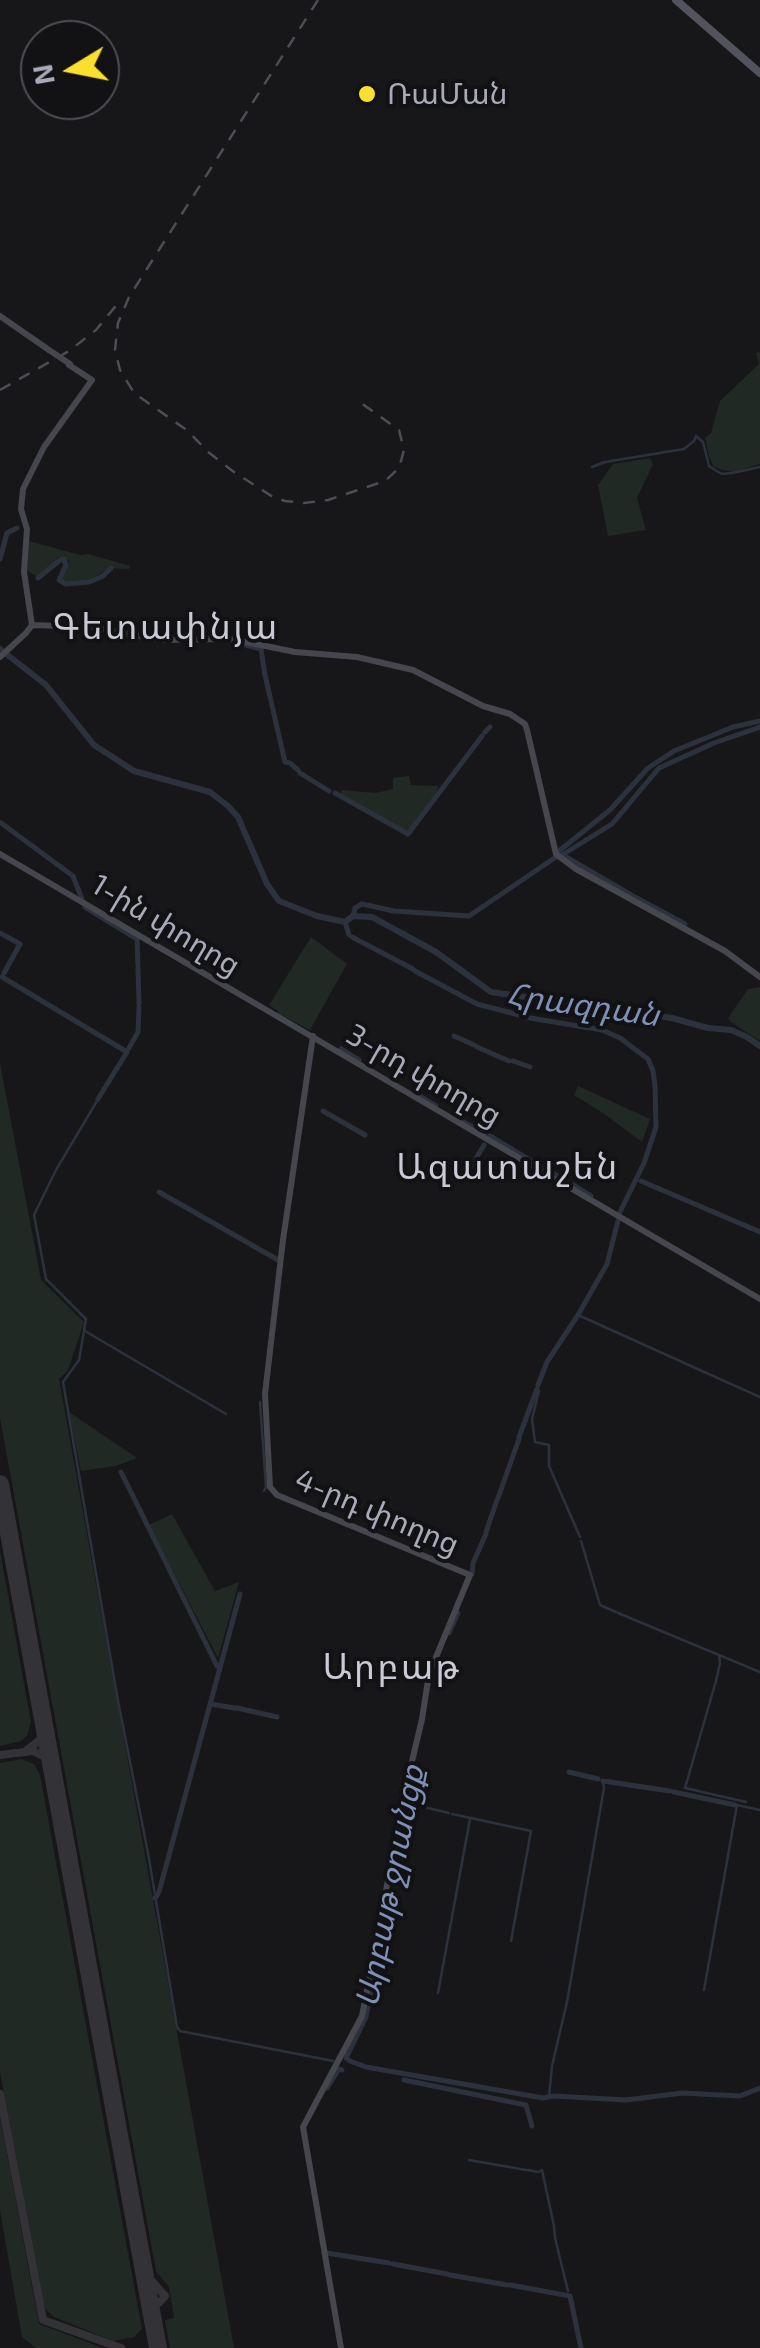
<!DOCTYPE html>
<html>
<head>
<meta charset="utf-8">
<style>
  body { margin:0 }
  #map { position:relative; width:760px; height:2348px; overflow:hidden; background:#171719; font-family:"Exo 2",sans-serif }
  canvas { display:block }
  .north { position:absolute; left:20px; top:20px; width:100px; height:100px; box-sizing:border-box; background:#121214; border:2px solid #4e4f56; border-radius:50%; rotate:260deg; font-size:28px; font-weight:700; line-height:40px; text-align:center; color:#a8aab9 }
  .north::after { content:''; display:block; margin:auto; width:35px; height:45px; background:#fadf2e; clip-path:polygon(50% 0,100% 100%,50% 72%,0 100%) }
</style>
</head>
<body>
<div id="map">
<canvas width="760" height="2348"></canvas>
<div class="north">N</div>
</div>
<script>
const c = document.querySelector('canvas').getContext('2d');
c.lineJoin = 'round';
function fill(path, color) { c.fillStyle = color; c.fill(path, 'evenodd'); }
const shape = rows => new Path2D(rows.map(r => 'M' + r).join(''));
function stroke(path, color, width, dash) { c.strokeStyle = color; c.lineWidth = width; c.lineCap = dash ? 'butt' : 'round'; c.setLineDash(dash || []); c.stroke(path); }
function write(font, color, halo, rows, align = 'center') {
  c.font = font + ' "Exo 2","Noto Sans Armenian",sans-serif'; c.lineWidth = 8; c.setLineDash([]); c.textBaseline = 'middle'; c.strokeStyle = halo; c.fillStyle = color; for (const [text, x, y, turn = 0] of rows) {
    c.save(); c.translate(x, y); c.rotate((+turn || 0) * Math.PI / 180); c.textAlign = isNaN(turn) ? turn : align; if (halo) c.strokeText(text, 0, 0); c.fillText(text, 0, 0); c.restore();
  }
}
const green = shape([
  [760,352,760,464,733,472,723,470,714,467,709,456,705,438,711,433,720,401,759,364,756,353],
  [650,458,653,464,637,498,646,530,608,536,598,485,613,464],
  [29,541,80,555,88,554,130,566,129,569,110,568,89,580,65,583,62,579,69,561,58,557,39,577,27,571],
  [409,776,411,785,438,786,437,792,407,834,340,795,342,790,375,793,393,789,393,778],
  [311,937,347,964,310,1030,277,1013,278,1011,269,1005],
  [760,987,760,1041,731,1022,728,1018,748,989],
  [0,1063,41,1280,84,1322,68,1370,59,1379,234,2348,170,2348,165,2320,174,2318,169,2287,156,2271,0,1418],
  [578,1086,650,1119,642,1142,603,1113,574,1095],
  [69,1412,137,1458,116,1466,81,1471],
  [172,1514,215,1591,239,1582,218,1658,149,1525],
  [0,1551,31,1722,27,1736,21,1741,0,1746],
  [22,1759,34,1764,40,1775,142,2329,134,2337,113,2341,54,2317,43,2307,0,2072,0,1763],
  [0,2116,39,2324,103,2348,36,2348,22,2337,0,2210]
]);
const stream = shape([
  [592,467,605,462,684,449,694,441,696,436,703,442,709,466,715,470,722,474,732,473,760,467],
  [97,1101,56,1170,34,1215,46,1279,86,1319,79,1360,63,1382,118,1701,148,1853,177,2027,180,2031,333,2061],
  [578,1315,760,1397],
  [85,1331,226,1414],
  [537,1389,539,1391,532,1419,535,1442,549,1445,549,1466,580,1537],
  [260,1402,266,1487,264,1491],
  [581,1541,600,1605,616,1612],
  [618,1613,760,1672],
  [719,1656,720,1663,716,1681,685,1788,746,1802],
  [411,1804,449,1813],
  [452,1814,531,1831,511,1941],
  [704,1990,737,1805,760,1810],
  [438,1993,470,1819],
  [549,2096,552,2066,567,2002,604,1788,603,1781],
  [469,2160,526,2170],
  [528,2170,538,2172,542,2170,554,2226,555,2238,568,2291]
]);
const canal = shape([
  [0,559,7,533,17,528],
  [38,578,60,560,64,559,66,565,59,580,66,584,89,582,103,576,111,568],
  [246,645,261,649,265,675,285,762,290,763,298,770],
  [485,732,490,727],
  [300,773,329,791],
  [335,793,408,834,482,736],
  [1,823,73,876,82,899],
  [559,851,610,810,648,768,674,751,733,727,760,721],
  [562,855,612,824,659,768,714,743,760,727],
  [566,857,633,896],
  [635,897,685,924],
  [85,907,137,939,138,966],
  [353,916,355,908,362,904,394,911,469,916,556,857],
  [345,922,349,935],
  [0,933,20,944,4,973],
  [352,937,413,969],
  [138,968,139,1004],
  [415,971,477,1004,527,1017],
  [2,977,127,1052],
  [530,1018,602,1030,620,1038,648,1059,653,1071,655,1085,656,1127,644,1163,619,1214],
  [454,1036,474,1045],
  [477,1047,509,1061],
  [129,1048,138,1032,139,1007],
  [341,1049,359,1060],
  [513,1061,530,1067],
  [418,1095,436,1106],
  [98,1099,127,1052],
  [323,1111,365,1135],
  [460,1120,485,1134],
  [490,1136,533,1162],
  [541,1166,569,1183],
  [468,1172,484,1145],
  [641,1181,760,1232],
  [573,1185,591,1196],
  [159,1192,278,1260],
  [538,1385,547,1362,578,1315,607,1264,619,1217],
  [519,1437,537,1389],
  [121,1472,217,1666],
  [498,1498,519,1439],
  [486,1532,497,1500],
  [472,1574,473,1563,486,1534],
  [449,1633,458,1613],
  [210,1704,235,1708],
  [237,1708,277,1717],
  [569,1772,598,1779],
  [603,1781,670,1791],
  [674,1792,735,1805],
  [404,1814,412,1776],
  [155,1898,159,1892,240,1594],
  [385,1913,366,2017,346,2058,350,2061,366,2067,543,2098,554,2096,626,2100,682,2093,740,2096,760,2088],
  [404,2080,526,2105,532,2126],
  [327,2088,339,2069,342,2070],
  [327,2253,389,2263],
  [393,2264,447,2274],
  [450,2275,507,2285],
  [510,2285,570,2296,581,2348]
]);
const river = shape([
  [0,649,46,685,94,745,134,771,210,792,228,806,238,817,267,884,279,901,317,916,345,922,353,916,372,917,436,952,491,992,672,1018,708,1028,731,1030,747,1037,760,1046]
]);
const taxiway = shape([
  [27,1750,40,1740,43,1721],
  [0,1755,33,1751,45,1757,52,1766],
  [0,2094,43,2320,121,2348],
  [143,2265,149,2278,165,2296,160,2302,151,2307]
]);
const runway = shape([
  [0,1484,158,2348]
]);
const secondary = shape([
  [0,316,49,350],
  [69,365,92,380],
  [32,625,91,627,161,640,231,639,295,652,357,657,413,670,483,706,510,714,525,724,527,730,556,854,576,869,725,951,760,977],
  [0,657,26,633,32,625,24,572,27,529,21,509,23,489,44,447,92,380],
  [0,854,760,1299],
  [313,1036,283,1240,265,1394,270,1487,277,1495,470,1575,429,1674,422,1719,405,1791,362,2016,303,2127,341,2348]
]);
const primary = shape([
  [676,0,760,73]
]);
const rail = shape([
  [318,0,129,297,118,323,115,350,120,370,134,393,188,431,208,452,234,472,273,497,285,501,304,503,328,500,385,481,399,468,404,450,399,430,357,400],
  [0,390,69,351,96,330,119,302]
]);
const secondaryBridge = shape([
  [49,350,70,364]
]);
const markers = [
  [367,94,10,"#fadf2e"]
];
const poiNames = [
  ["ՌաՄան",387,94]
];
const streetNames = [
  ["1-ին փողոց",166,925,31],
  ["3-րդ փողոց",424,1075,30],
  ["4-րդ փողոց",377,1512,23]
];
const waterNames = [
  ["Հրազդան",583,1005,8],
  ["Արբաթ ջրանցք",390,1886,-79]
];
const quarterNames = [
  ["Գետափնյա",166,627],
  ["Ազատաշեն",508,1167],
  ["Արբաթ",392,1667]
];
fill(green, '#202923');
stroke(stream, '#2c323d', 2.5);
stroke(canal, '#2c323d', 5);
stroke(river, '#2c323d', 6);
stroke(taxiway, '#323237', 8);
stroke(runway, '#323237', 18);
stroke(secondary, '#45464e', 6);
stroke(primary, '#53535d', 8);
stroke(rail, '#4c4d55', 2.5, [12, 10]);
stroke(secondaryBridge, '#45464e', 6);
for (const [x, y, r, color] of markers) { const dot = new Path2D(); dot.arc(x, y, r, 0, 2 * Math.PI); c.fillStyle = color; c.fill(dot); stroke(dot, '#121214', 4); }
write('30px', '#a8aab9', '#121214', poiNames, 'left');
write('30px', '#a8aab9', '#121214', streetNames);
write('italic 32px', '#7e90b6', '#121214', waterNames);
c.letterSpacing = '2.5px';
write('35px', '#c9cad5', '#121214', quarterNames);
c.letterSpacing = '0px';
</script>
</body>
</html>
